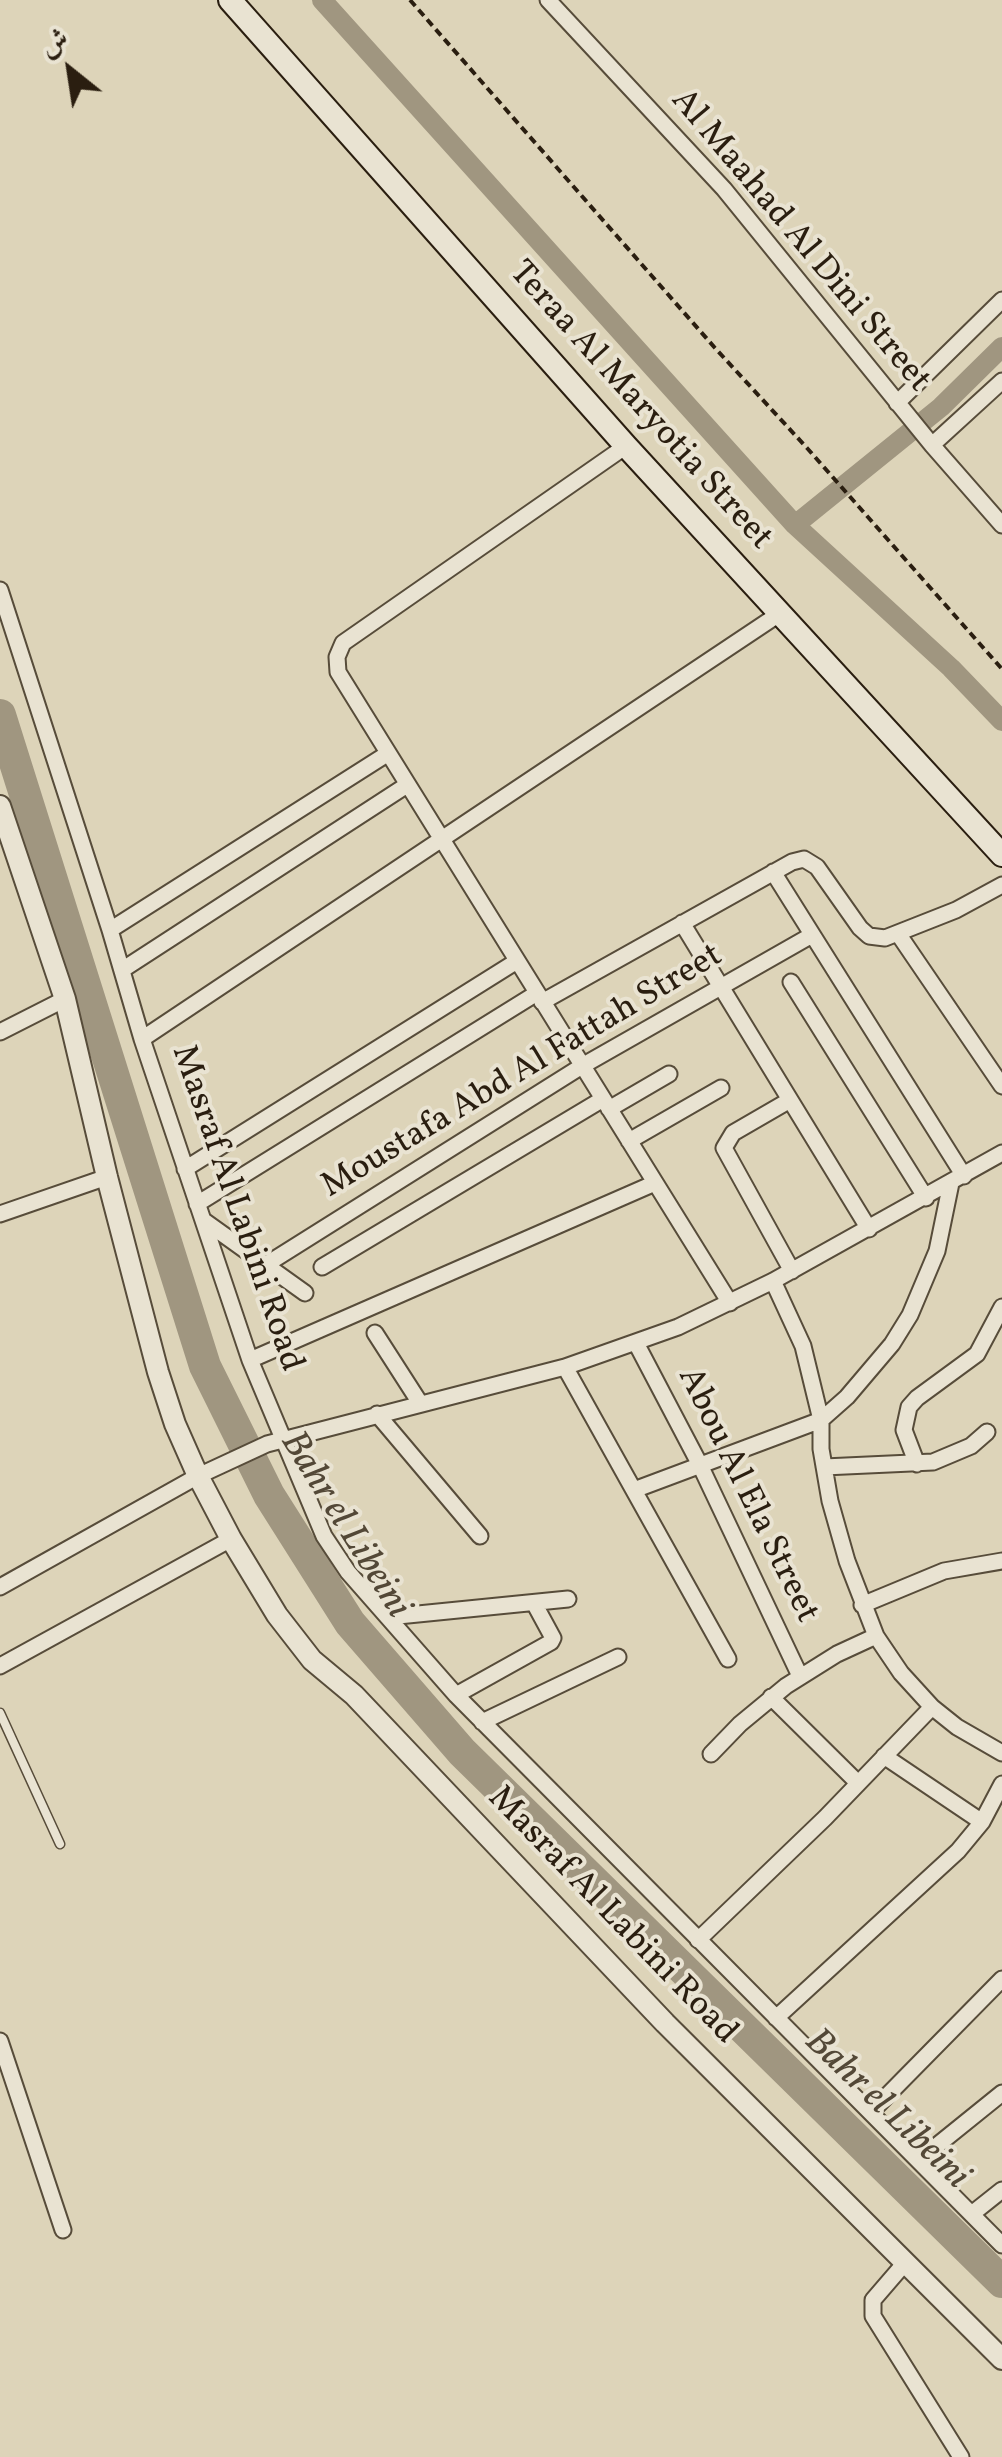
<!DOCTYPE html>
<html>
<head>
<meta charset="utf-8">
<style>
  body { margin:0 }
  #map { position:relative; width:1002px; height:2457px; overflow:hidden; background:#ddd4b9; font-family:Vollkorn,Amiri,serif }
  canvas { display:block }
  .north { position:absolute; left:20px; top:20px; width:100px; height:100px; -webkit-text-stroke:8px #e9e3d2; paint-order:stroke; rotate:330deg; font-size:28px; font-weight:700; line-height:40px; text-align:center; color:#2a1e10 }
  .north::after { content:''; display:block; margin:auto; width:35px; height:45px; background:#2a1e10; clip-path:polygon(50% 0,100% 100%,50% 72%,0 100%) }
</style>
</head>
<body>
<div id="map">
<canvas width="1002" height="2457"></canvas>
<div class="north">ش</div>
</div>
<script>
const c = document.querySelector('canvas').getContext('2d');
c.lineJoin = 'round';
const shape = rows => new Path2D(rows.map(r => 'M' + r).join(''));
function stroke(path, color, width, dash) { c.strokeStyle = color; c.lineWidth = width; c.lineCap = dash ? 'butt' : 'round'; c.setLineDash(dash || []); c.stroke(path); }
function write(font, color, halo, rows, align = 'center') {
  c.font = font + ' Vollkorn,serif'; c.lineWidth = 8; c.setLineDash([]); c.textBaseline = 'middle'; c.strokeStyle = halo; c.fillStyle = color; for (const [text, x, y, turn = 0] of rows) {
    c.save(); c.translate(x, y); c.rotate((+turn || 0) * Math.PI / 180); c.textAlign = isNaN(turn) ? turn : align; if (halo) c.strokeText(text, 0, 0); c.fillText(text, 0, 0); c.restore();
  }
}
const canal = shape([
  [322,0,795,525,951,668,1002,721],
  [795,525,941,407,1002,347]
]);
const river = shape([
  [0,715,205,1366,269,1495,350,1623,462,1752,1002,2282]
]);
const path = shape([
  [410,0,715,348,807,448,1002,669]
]);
const service = shape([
  [0,1713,60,1844]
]);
const minor = shape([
  [548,0,724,189,932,445,1002,525],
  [897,403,1002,300],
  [932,445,1002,381],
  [626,446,343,643,337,657,338,672,730,1303],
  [0,590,110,930,142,1039,250,1360,324,1536,348,1572,456,1695,1002,2245],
  [773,872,964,1176],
  [682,923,869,1229],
  [110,930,387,754],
  [899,935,1002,1086],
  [122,970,407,785],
  [791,982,926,1198],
  [542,1002,792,862,804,859,817,867,860,928,869,936,885,938,956,910,1002,885],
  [0,1032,65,999],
  [142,1039,779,614],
  [790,1100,733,1133,724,1148,792,1271],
  [609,1109,669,1074],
  [629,1141,721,1088],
  [185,1169,517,961],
  [197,1204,537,993],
  [0,1214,107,1177],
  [203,1220,305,1293],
  [267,1264,582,1066,812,935],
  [322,1267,603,1099],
  [773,1281,803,1346,821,1420,821,1449,830,1501,847,1561,876,1636,901,1673,932,1707,957,1727,1002,1753],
  [375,1333,420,1403],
  [636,1343,699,1463,800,1676],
  [250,1360,655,1183],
  [565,1367,728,1659],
  [377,1414,480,1536],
  [917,1464,904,1430,909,1407,917,1398,977,1354,1002,1307],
  [824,1467,933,1462,971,1446,987,1432],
  [634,1490,821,1420,847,1397,892,1344,910,1315,937,1251,951,1183],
  [0,1587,198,1476,267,1444,565,1367,678,1327,773,1281,1002,1153],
  [862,1605,944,1571,1002,1561],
  [388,1617,568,1599],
  [0,1666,231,1539],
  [456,1695,551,1642,553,1638,534,1603],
  [771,1697,858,1783],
  [482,1722,618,1657],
  [711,1754,740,1724,786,1686,837,1654,876,1636],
  [884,1756,982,1822],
  [698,1940,825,1818,932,1707],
  [776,2018,958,1851,982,1822,1002,1784],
  [0,2041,63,2230],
  [871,2112,1002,1979],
  [919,2160,1002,2093],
  [973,2213,1002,2190],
  [904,2264,873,2300,873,2316,961,2457]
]);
const tertiary = shape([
  [0,806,65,999,107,1177,158,1372,175,1424,198,1476,231,1539,277,1615,312,1660,354,1695,665,2023,1002,2359]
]);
const secondary = shape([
  [230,0,626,446,1002,855]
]);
const streetNames = [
  ["Al Maahad Al Dini Street",799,242,50],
  ["Teraa Al Maryotia Street",639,407,48],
  ["Moustafa Abd Al Fattah Street",523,1073,-31],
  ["Masraf Al Labini Road",235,1209,71],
  ["Abou Al Ela Street",746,1496,64],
  ["Masraf Al Labini Road",611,1917,46]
];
const waterNames = [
  ["Bahr el Libeini",343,1526,58],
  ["Bahr el Libeini",885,2111,44]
];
stroke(canal, '#a09680', 20);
stroke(river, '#a09680', 32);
stroke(service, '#574c3a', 11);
stroke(minor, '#574c3a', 19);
stroke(tertiary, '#574c3a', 24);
stroke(secondary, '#2a1e10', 26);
stroke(path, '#2a1e10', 4, [8, 5]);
stroke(service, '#e9e3d2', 8);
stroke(minor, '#e9e3d2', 15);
stroke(tertiary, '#e9e3d2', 20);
stroke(secondary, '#e9e3d2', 22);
write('35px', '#2a1e10', '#e9e3d2', streetNames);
write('italic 38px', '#534837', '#e9e3d2', waterNames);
</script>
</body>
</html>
